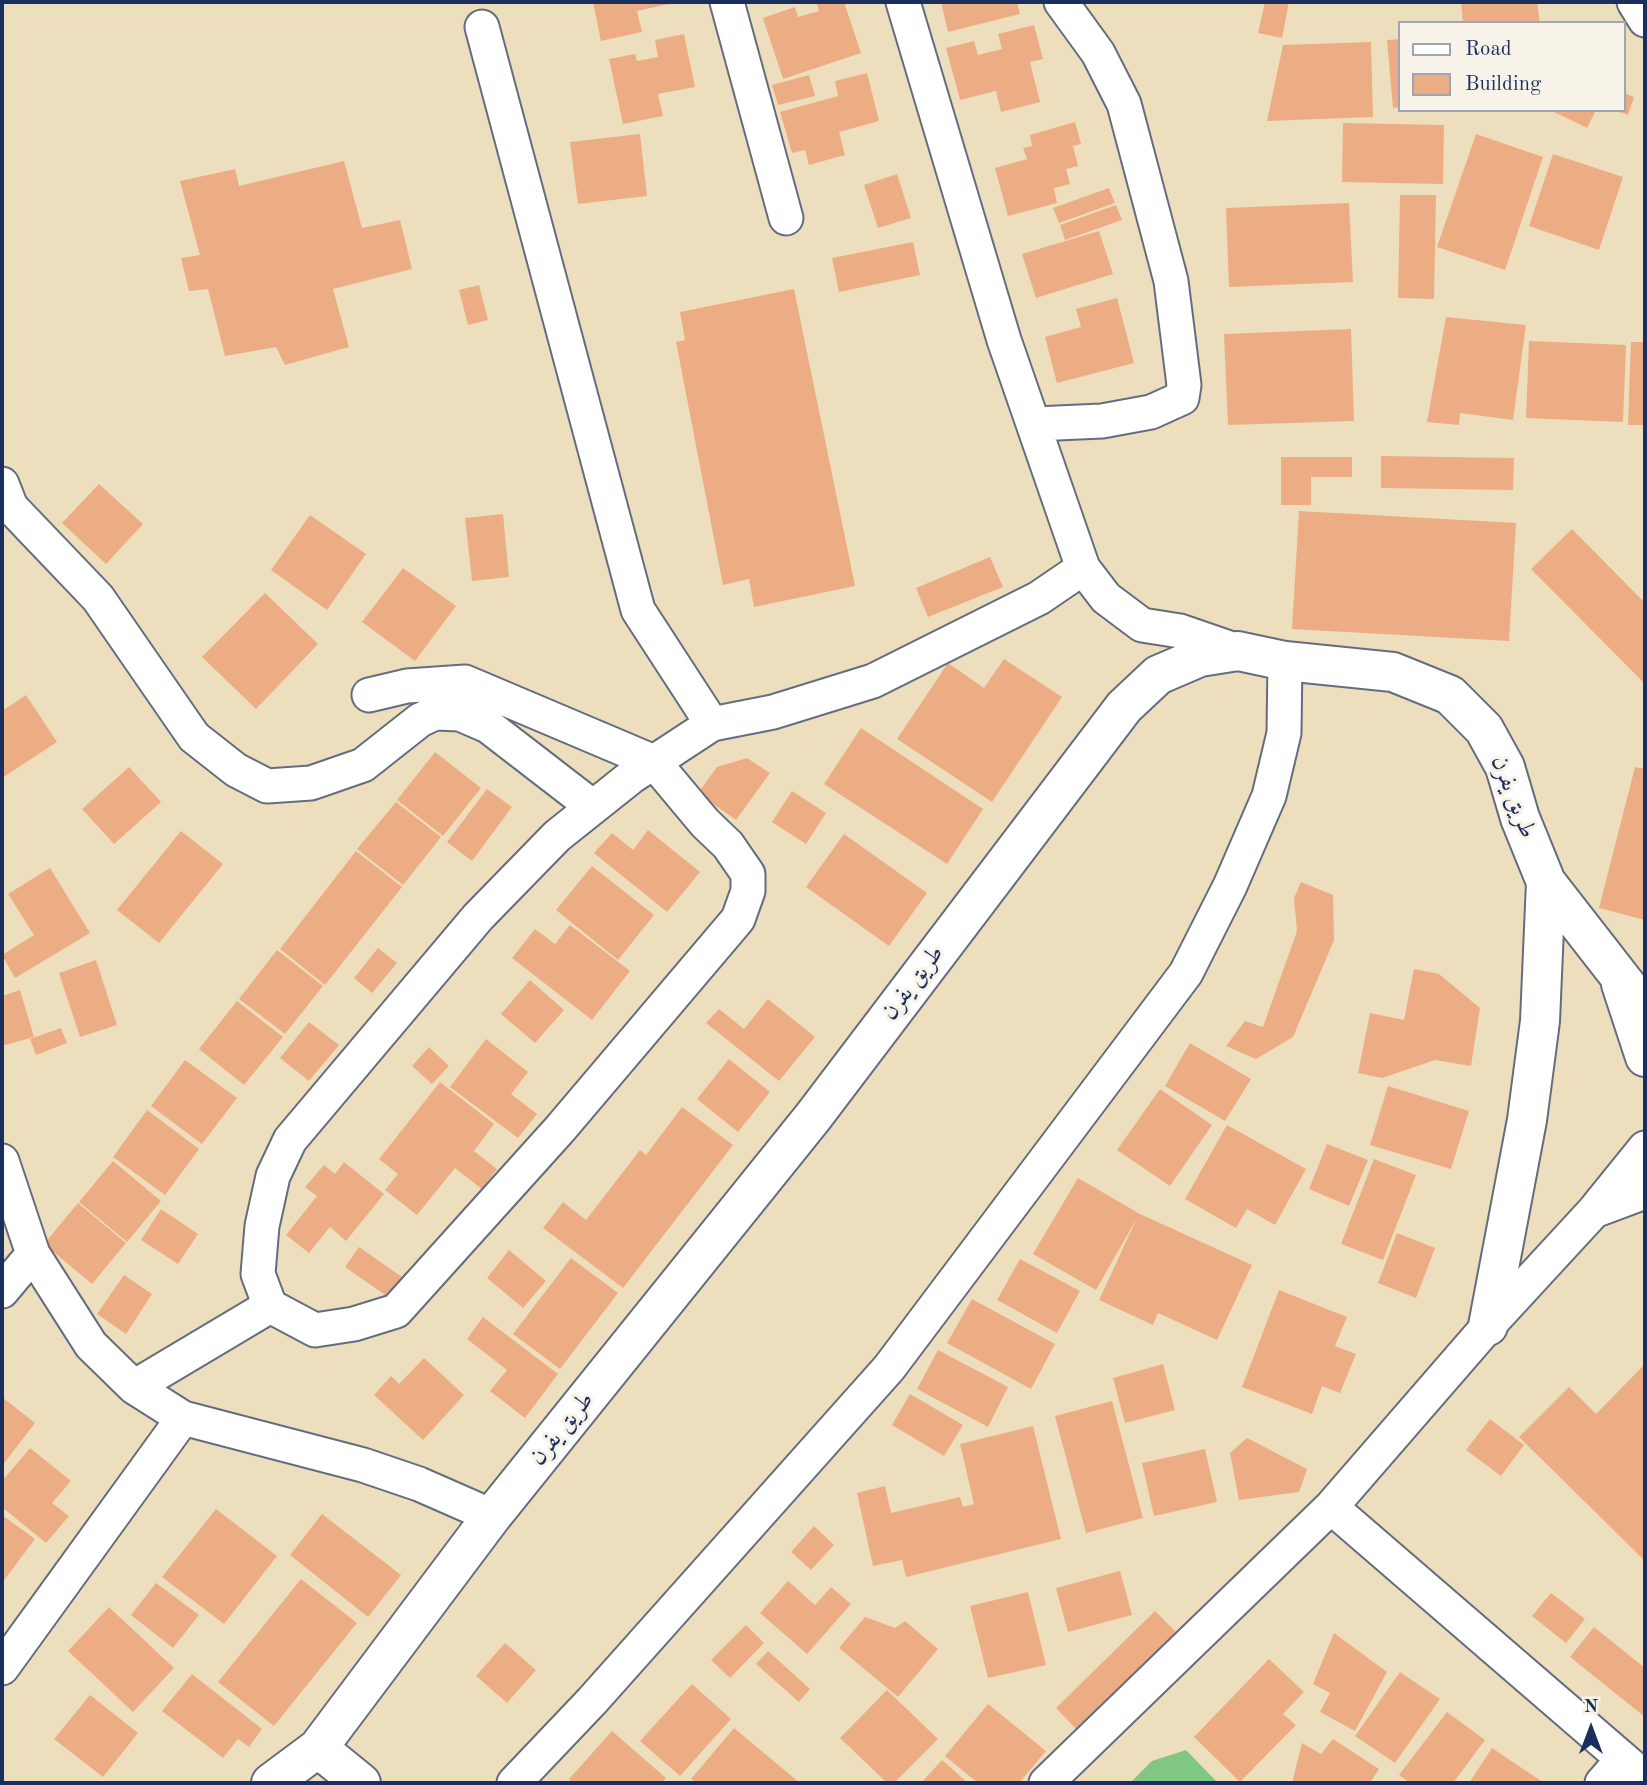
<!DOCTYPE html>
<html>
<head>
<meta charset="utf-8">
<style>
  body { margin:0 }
  #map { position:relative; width:1647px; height:1785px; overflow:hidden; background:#eddfbd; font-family:"Old Standard TT",serif }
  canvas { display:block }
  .frame { position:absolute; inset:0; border:4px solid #1b2f5e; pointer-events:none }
  .legend { position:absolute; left:1398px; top:21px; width:228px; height:91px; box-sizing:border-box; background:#f7f3e8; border:2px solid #9fa5b1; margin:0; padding:9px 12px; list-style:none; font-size:21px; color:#1b2f5e }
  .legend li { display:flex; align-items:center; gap:14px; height:35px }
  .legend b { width:35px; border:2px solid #9fa5b1 }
  .north { position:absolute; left:1556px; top:1694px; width:70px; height:70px; -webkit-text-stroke:5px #f7f3e8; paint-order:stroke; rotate:0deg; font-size:19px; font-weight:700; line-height:28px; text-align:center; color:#1b2f5e }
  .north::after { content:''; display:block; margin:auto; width:24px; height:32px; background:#1b2f5e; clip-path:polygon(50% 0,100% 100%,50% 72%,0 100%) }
</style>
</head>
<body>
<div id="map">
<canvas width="1647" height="1785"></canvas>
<div class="frame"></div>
<ul class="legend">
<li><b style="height:9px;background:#fff"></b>Road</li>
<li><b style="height:19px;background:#edad84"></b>Building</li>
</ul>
<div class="north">N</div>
</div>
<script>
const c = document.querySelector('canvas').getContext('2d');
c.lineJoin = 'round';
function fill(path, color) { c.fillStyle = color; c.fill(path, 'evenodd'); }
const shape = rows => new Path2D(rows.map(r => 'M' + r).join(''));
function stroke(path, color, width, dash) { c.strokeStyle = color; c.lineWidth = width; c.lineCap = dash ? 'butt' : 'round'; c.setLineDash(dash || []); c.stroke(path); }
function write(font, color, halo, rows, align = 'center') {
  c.font = font + ' "Old Standard TT",Amiri,serif'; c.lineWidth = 6; c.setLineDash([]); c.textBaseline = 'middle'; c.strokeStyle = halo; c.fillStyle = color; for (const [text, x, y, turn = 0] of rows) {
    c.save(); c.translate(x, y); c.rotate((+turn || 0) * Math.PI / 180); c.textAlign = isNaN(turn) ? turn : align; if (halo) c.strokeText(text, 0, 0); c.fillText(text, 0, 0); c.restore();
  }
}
const green = shape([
  [1186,1750,1218,1783,1130,1783,1152,1761]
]);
const building = shape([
  [593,2,672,2,673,3,637,11,642,32,601,41],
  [816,2,844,2,861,53,783,79,763,18,795,7,798,17,819,11],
  [941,2,1017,2,1020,14,948,32],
  [1265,2,1289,2,1282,38,1258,33],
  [1461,2,1537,2,1540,23,1463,23],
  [1034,25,1043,59,1030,62,1040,102,1001,112,996,91,960,100,946,48,974,41,978,55,1002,49,998,34],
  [684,34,695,87,658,94,663,116,623,124,609,59,635,54,637,61,658,57,655,40],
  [1400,39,1400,107,1393,108,1387,40],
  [1371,42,1373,117,1267,121,1283,45],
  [867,73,879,121,839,132,845,155,809,165,805,150,792,153,780,112,838,96,835,81],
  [809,75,815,96,778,105,772,85],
  [1624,93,1634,97,1628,115,1616,111,1624,110],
  [1550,110,1596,110,1587,128],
  [1075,122,1081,144,1073,146,1078,166,1066,169,1070,184,1054,188,1057,203,1008,216,995,168,1027,159,1023,148,1032,146,1030,135],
  [1343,123,1444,125,1443,184,1342,182],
  [640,134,647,196,578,204,570,142],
  [1476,134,1543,157,1505,270,1437,247],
  [1553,154,1623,177,1599,250,1529,226],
  [344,161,362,228,400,220,412,269,333,289,349,347,285,365,276,347,225,356,208,289,189,291,181,258,200,255,180,181,235,169,239,186],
  [897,174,911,218,878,228,864,185],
  [1109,188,1115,203,1059,223,1053,208],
  [1400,195,1436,195,1434,299,1398,298],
  [1349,203,1353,282,1229,287,1226,208],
  [1116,205,1122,220,1065,240,1060,225],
  [1099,231,1113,274,1036,298,1022,254],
  [913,242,920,275,839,292,832,258],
  [479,285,488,320,468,325,459,290],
  [794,289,855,586,754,607,749,579,723,585,676,342,685,340,680,312],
  [1117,298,1134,363,1057,383,1045,337,1081,327,1076,309],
  [1446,317,1526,325,1513,420,1460,413,1459,425,1427,422],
  [1351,329,1354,421,1228,425,1224,334],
  [1529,341,1626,345,1623,422,1526,418],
  [1631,342,1645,342,1645,425,1628,425],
  [1381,456,1514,458,1513,490,1381,488],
  [1281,457,1352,457,1352,477,1311,477,1311,505,1281,505],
  [99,484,143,524,106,564,62,523],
  [1299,511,1516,523,1509,641,1292,629],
  [503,514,509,577,472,581,465,518],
  [310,515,366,554,327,610,271,570],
  [1572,529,1645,603,1645,684,1531,569],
  [990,557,1003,587,928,617,916,588],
  [403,568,456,606,415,661,362,622],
  [265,593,318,644,256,709,202,657],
  [1004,659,1062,697,992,802,897,739,948,663,984,688],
  [26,695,57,742,2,778,2,711],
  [861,728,983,809,947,864,824,784],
  [435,752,481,788,443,836,397,800],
  [747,758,770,773,736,820,698,793,717,767],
  [129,767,161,802,114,844,82,809],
  [1635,767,1645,769,1645,920,1599,908],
  [487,789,512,807,472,861,447,842],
  [792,791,826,813,806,844,772,822],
  [396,802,441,837,403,885,357,849],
  [648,830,700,872,667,912,594,853,612,833,633,850],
  [181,831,223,864,159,943,117,910],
  [844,834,927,893,889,946,806,887],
  [356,851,402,887,325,985,280,949],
  [592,866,654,915,618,960,556,910],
  [50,868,90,933,15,978,2,955,34,935,8,894],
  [1301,882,1333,895,1334,940,1293,1037,1256,1059,1226,1046,1245,1021,1263,1027,1297,931,1294,898],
  [570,925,630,971,592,1020,512,958,535,929,555,944],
  [378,948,397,963,372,993,354,978],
  [277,950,323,986,285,1034,239,999],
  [96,960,117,1025,80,1037,59,973],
  [1414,969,1439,974,1480,1008,1471,1066,1435,1060,1382,1078,1358,1073,1370,1013,1404,1020],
  [530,980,564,1010,535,1043,501,1014],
  [20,990,34,1037,2,1046,2,996],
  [768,999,815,1037,779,1081,706,1023,719,1009,744,1029],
  [237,1001,283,1037,244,1085,199,1049],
  [309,1022,339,1045,309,1081,280,1058],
  [61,1028,67,1043,36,1055,30,1039],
  [486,1039,528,1072,511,1094,537,1114,518,1138,450,1087],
  [1190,1043,1251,1079,1225,1121,1165,1086],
  [429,1047,449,1066,432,1084,412,1066],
  [729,1059,770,1092,738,1132,697,1099],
  [185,1060,237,1098,202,1144,151,1106],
  [440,1082,494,1124,474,1151,497,1169,482,1189,455,1168,417,1215,385,1190,398,1174,379,1159],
  [1388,1086,1469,1111,1451,1169,1370,1145],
  [1160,1089,1212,1125,1170,1186,1117,1150],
  [682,1107,733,1145,623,1288,543,1228,563,1202,586,1220,640,1150,646,1155],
  [147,1110,199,1149,165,1195,113,1157],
  [1227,1125,1306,1169,1275,1225,1247,1209,1236,1228,1185,1199],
  [1327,1144,1368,1160,1349,1206,1309,1189],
  [1374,1159,1416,1175,1383,1260,1341,1244],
  [113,1161,161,1201,127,1242,79,1202],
  [344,1162,384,1194,346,1241,330,1227,309,1253,286,1235,317,1196,305,1187,324,1165,335,1174],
  [1078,1178,1140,1214,1252,1265,1217,1340,1158,1313,1153,1325,1099,1300,1137,1218,1096,1290,1033,1254],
  [78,1203,126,1243,92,1284,44,1244],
  [161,1209,198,1234,178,1264,141,1240],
  [1397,1233,1435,1248,1416,1298,1378,1283],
  [359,1247,402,1277,388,1297,345,1267],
  [509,1250,546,1281,523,1308,487,1278],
  [571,1258,618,1293,560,1369,513,1334],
  [1020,1259,1080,1291,1057,1333,997,1300],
  [124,1275,152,1294,126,1334,97,1314],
  [1279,1290,1347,1317,1335,1346,1356,1354,1340,1393,1322,1386,1312,1414,1242,1387],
  [972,1299,1055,1344,1031,1389,947,1343],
  [483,1317,558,1374,525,1418,490,1391,507,1370,467,1339],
  [938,1350,1008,1387,988,1427,917,1389],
  [424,1358,464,1395,423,1440,374,1395,391,1376,399,1384],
  [1163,1364,1175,1410,1125,1423,1113,1378],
  [1645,1364,1645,1561,1519,1437,1569,1387,1596,1414],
  [910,1394,963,1425,944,1456,892,1425],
  [2,1397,35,1423,2,1466],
  [1112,1401,1143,1518,1086,1533,1055,1416],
  [1490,1419,1524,1445,1501,1476,1466,1450],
  [1033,1426,1061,1539,906,1577,902,1560,873,1566,857,1493,885,1486,891,1513,960,1497,963,1507,974,1504,960,1444],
  [1247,1438,1307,1469,1299,1492,1239,1500,1230,1453],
  [30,1448,71,1481,52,1503,69,1516,46,1543,2,1507,2,1481],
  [1205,1449,1217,1502,1154,1516,1142,1463],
  [216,1509,277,1556,224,1624,162,1577],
  [322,1514,401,1575,368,1617,290,1555],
  [2,1515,35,1539,2,1583],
  [814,1526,834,1545,811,1570,791,1552],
  [1120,1571,1132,1615,1068,1632,1056,1588],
  [301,1579,357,1623,274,1726,218,1682],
  [788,1581,815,1605,831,1587,851,1604,807,1654,760,1613],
  [156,1583,199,1615,173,1648,131,1615],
  [1028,1592,1046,1665,988,1678,970,1606],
  [1551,1593,1585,1619,1566,1643,1532,1616],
  [109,1607,174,1668,133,1712,68,1651],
  [1155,1611,1180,1636,1080,1733,1056,1708],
  [865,1617,895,1628,905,1621,938,1649,898,1697,839,1648],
  [746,1625,764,1643,730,1678,711,1660],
  [1594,1627,1645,1668,1645,1717,1570,1657],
  [1334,1633,1387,1672,1355,1731,1320,1712,1330,1693,1313,1684],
  [505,1643,536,1670,507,1703,476,1676],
  [768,1651,810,1689,799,1702,756,1664],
  [1269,1659,1304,1692,1283,1714,1296,1725,1240,1782,1194,1737],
  [1400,1672,1440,1699,1395,1763,1355,1736],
  [192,1674,262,1729,249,1747,238,1739,223,1758,162,1711],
  [692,1684,731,1719,680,1776,640,1741],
  [887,1690,938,1739,894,1783,887,1783,840,1738],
  [90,1695,138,1733,103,1777,54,1739],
  [988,1704,1046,1751,1019,1783,978,1783,945,1756],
  [1447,1712,1485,1740,1453,1783,1410,1783,1399,1775],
  [734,1728,800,1783,696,1783,691,1779],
  [612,1731,666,1778,662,1783,573,1783,569,1779],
  [1333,1739,1379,1769,1370,1783,1292,1783,1302,1743,1321,1754],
  [1492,1748,1544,1783,1469,1783],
  [942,1760,968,1783,921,1783]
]);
const street = shape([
  [727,2,786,218],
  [903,2,1004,340,1083,568,1106,598,1142,625,1180,631,1238,651],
  [1634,2,1645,20],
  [482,27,638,610,712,724],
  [1035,424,1102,421,1151,412,1182,398,1184,385,1171,281,1124,104,1098,53,1061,2],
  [2,484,11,507,98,598,194,737,236,770,267,786,311,783,363,765,420,720,435,713,460,714,488,726,593,807],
  [369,695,407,686,465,682,654,762,705,823,728,845,748,874,748,891,738,919,560,1129,396,1311,354,1324,315,1330,270,1306,258,1274,262,1226,273,1176,290,1140,478,917,557,836,631,777,654,762,712,724,773,712,873,681,1039,598,1083,568],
  [2,1161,33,1254,91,1345,134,1387,183,1418,363,1465,419,1484,492,1516],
  [1594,1211,1645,1192],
  [2,1291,33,1254],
  [134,1387,270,1306],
  [1331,1507,1645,1778],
  [2,1668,183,1418],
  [514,1783,592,1701,889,1368,1186,973,1230,886,1269,796,1284,733,1285,661],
  [1046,1783,1331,1507,1488,1326,1594,1211,1645,1148],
  [1602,1783,1623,1759]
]);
const secondary = shape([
  [1621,984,1645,1057],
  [1488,1326,1527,1120,1540,1021,1546,882],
  [318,1748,361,1783],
  [271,1783,318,1748,492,1516,813,1117,1124,707,1158,675,1200,657,1238,651,1285,661,1393,672,1450,695,1484,729,1505,767,1520,818,1546,882,1645,1009]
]);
const streetNames = [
  ["طريق يفرن",1513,797,69],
  ["طريق يفرن",913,983,-53],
  ["طريق يفرن",562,1429,-51]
];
fill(green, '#7fc783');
fill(building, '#edad84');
stroke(street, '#646d7f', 37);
stroke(secondary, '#646d7f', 42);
stroke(street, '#fff', 33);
stroke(secondary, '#fff', 38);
write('24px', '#1b2f5e', '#f7f3e8', streetNames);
</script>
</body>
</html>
